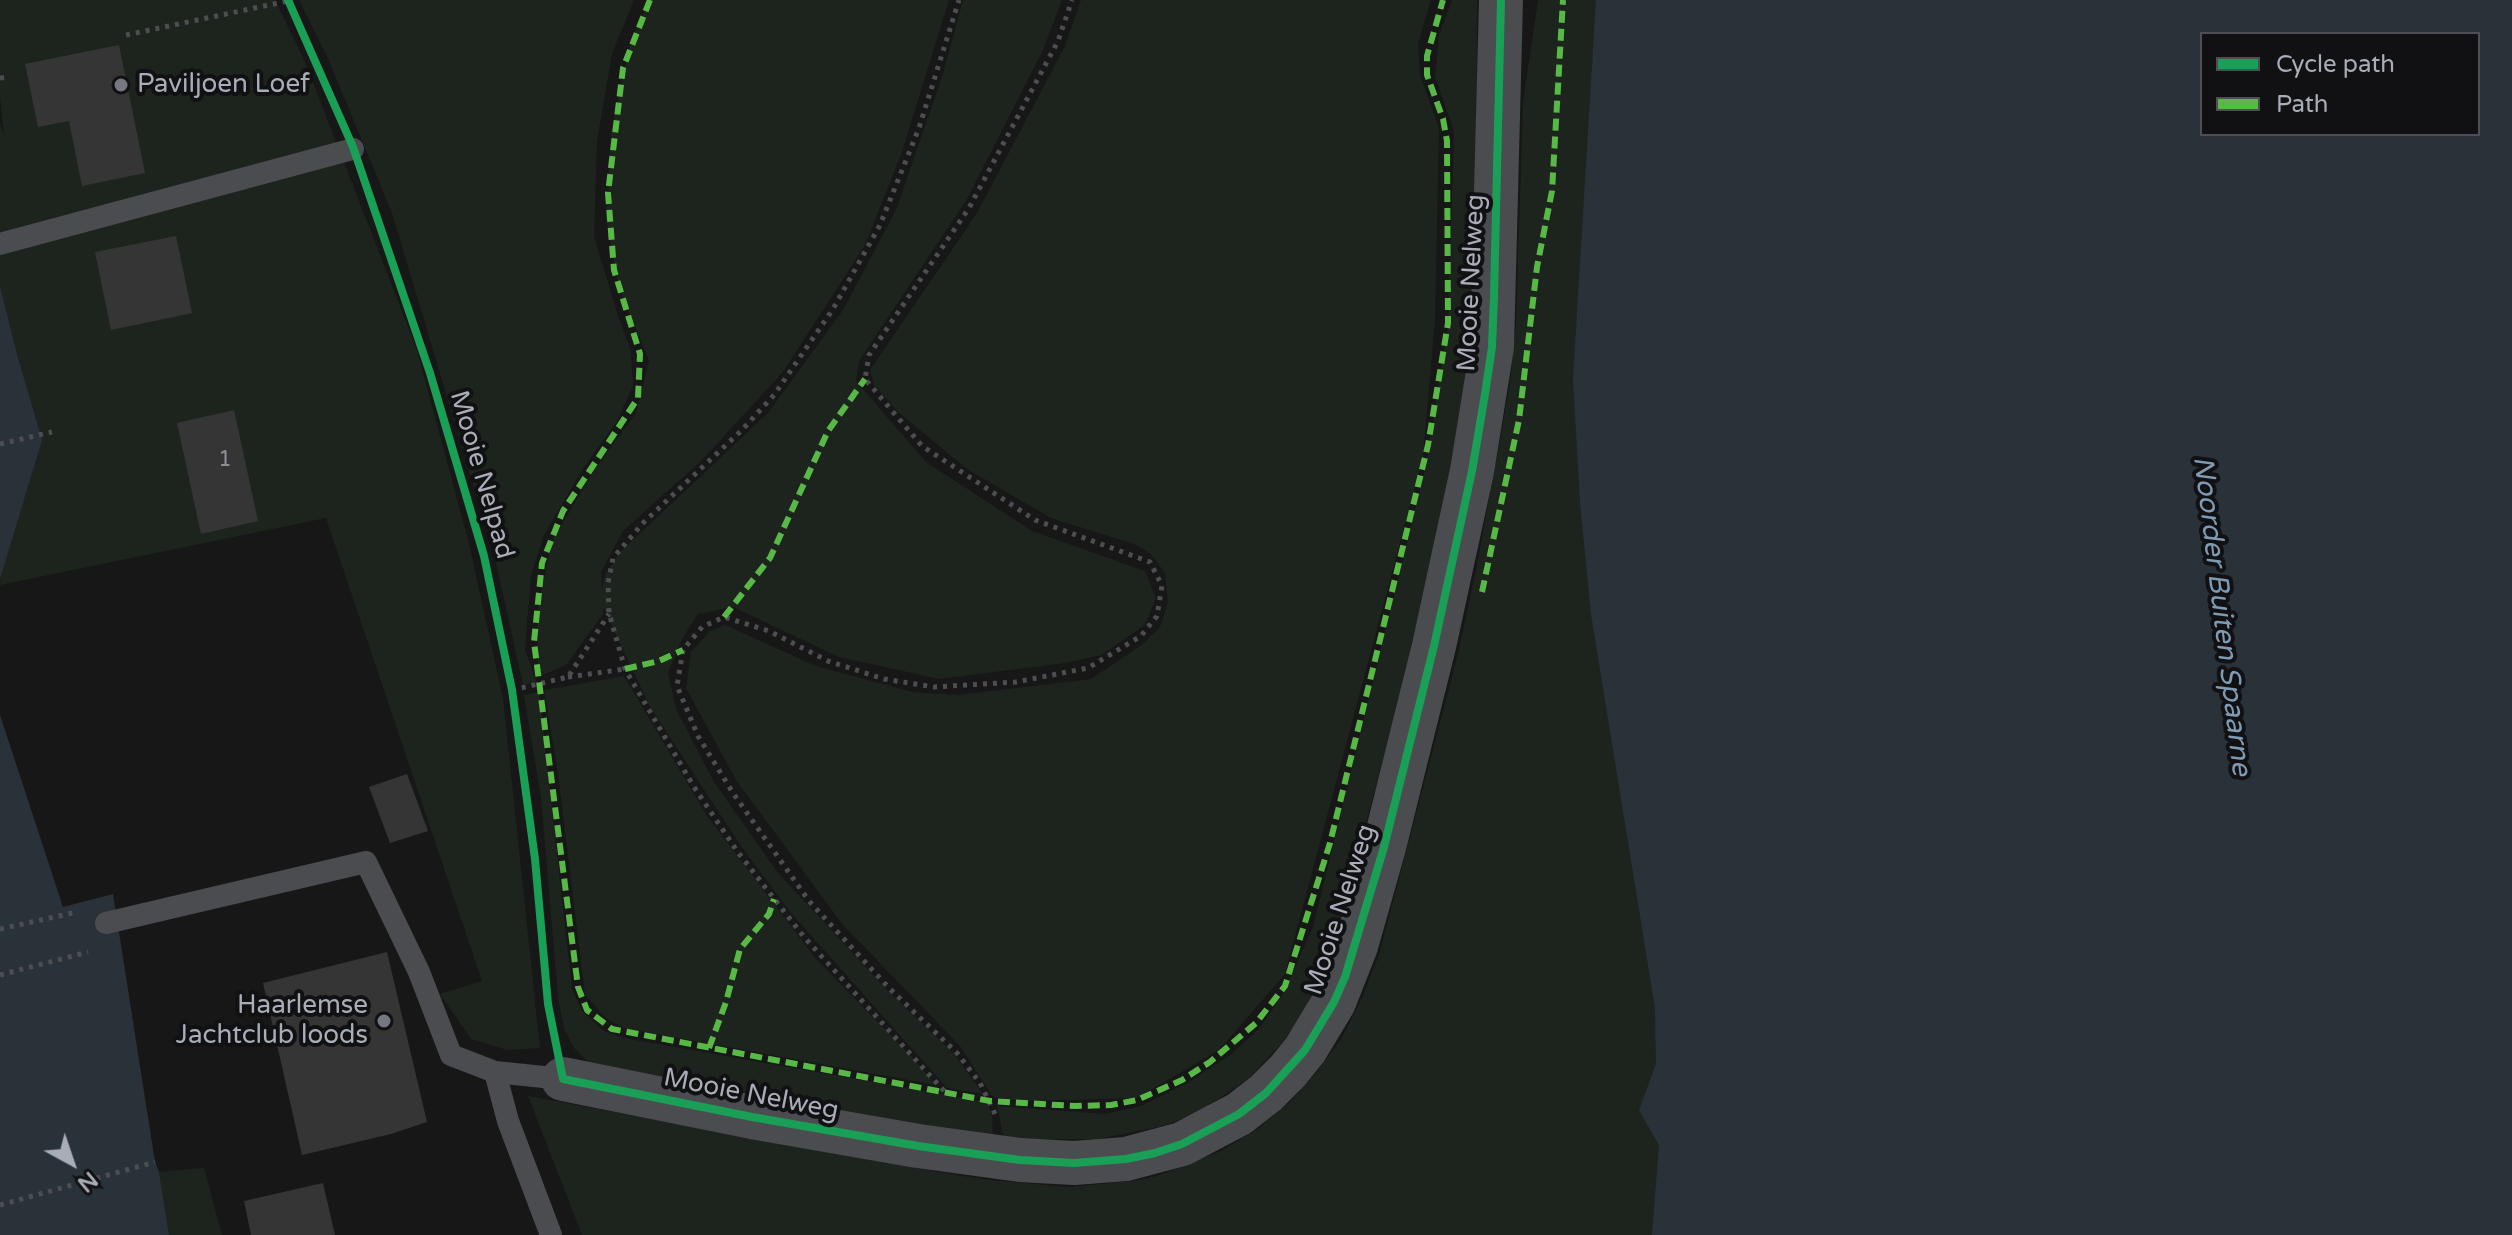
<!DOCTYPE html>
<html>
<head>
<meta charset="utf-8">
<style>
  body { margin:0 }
  #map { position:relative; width:2512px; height:1235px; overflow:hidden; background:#171717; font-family:"Varela Round",sans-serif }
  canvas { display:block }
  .legend { position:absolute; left:2200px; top:32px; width:280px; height:104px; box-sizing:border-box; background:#111113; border:2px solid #4d4f55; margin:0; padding:10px 14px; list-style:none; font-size:24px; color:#a8adb8 }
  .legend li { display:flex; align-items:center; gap:16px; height:40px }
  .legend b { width:40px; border:2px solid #4d4f55 }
  .north { position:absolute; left:32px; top:1123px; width:80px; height:80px; -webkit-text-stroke:6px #111113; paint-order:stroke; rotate:140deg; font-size:22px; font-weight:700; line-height:32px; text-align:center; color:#a8adb8 }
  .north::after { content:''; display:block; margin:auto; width:28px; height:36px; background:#a8adb8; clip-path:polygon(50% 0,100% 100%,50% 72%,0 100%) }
</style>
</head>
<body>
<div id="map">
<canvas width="2512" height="1235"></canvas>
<ul class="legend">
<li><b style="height:10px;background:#1a9f57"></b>Cycle path</li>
<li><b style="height:10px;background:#58b947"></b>Path</li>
</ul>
<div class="north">N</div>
</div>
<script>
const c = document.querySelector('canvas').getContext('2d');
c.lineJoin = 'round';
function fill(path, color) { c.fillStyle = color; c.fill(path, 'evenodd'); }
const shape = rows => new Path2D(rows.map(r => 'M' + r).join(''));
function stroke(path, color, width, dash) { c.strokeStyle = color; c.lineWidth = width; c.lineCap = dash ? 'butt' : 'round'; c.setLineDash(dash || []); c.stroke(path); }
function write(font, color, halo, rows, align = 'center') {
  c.font = font + ' "Varela Round",sans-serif'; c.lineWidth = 8; c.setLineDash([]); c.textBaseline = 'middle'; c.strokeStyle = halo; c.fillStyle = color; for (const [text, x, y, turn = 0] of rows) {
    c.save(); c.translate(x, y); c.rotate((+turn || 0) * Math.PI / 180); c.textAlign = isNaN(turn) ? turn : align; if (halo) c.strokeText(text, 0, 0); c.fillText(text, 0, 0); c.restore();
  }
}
const green = shape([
  [0,0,275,0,305,62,417,350,469,544,503,698,540,1048,507,1050,471,1039,440,994,482,981,326,518,0,585,18,358,0,287,0,124,4,136,0,97],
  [299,0,634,0,612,54,597,141,594,236,618,316,631,351,633,386,616,423,584,467,544,535,531,576,525,650,537,683,523,685,494,554,392,213,329,61],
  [650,0,949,0,901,155,865,245,783,372,701,461,623,531,601,572,602,590,605,575,620,552,768,413,843,310,896,210,942,77,963,0,1062,0,1043,50,967,199,859,361,856,381,926,462,1032,531,1145,571,1156,598,1145,625,1101,655,1066,663,939,679,839,657,733,607,698,614,682,639,668,673,676,709,714,782,778,873,888,991,954,1054,983,1094,947,1088,791,913,743,849,650,707,603,607,603,614,566,665,538,677,537,613,552,541,594,470,636,413,649,361,619,288,606,218,611,132,631,40],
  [1081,0,1431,0,1418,44,1420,75,1439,128,1435,321,1423,456,1285,974,1219,1050,1137,1098,1022,1101,993,1097,960,1046,843,925,736,780,686,688,691,652,710,631,725,625,816,666,912,692,958,695,1091,679,1143,644,1160,627,1168,602,1165,573,1150,553,1134,544,1051,518,967,469,898,412,874,385,870,370,977,213,1065,46],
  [1452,0,1477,0,1476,281,1472,331,1448,484,1397,709,1331,951,1316,988,1298,1021,1282,1043,1248,1079,1199,1112,1163,1126,1098,1139,1004,1139,997,1106,1105,1114,1141,1106,1187,1083,1229,1056,1259,1029,1283,994,1313,927,1426,465,1448,326,1454,131,1435,77,1439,35],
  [1538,0,1599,0,1690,1155,1674,1235,582,1235,528,1096,944,1173,989,1180,1068,1187,1134,1181,1157,1176,1221,1151,1259,1128,1290,1102,1316,1073,1341,1039,1361,1000,1379,955,1457,658,1477,565,1510,384,1516,325,1523,102],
  [624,676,707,816,816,959,910,1055,936,1085,623,1028,606,1018,585,995,557,766,544,690],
  [539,692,572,989,582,1011,604,1031,624,1038,987,1102,992,1116,993,1136,948,1130,589,1063,574,1048,564,1028,558,997,541,798,524,695],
  [204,1168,222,1235,169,1235,159,1172]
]);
const water = shape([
  [1596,0,2512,0,2512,1235,1652,1235,1659,1145,1639,1110,1656,1064,1655,1008,1591,614,1580,502,1573,379],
  [2202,34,2478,34,2478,134,2202,134],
  [0,286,18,358,42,440,0,579],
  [0,715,63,907,113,894,155,1162,159,1172,169,1235,0,1235]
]);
const building = shape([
  [119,45,145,173,82,186,69,121,38,127,25,64],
  [176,236,192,313,111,330,95,252],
  [234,410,258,521,201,534,177,423],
  [407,774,428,831,390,843,369,787],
  [387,952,427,1122,391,1134,302,1155,263,983],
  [323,1183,335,1235,251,1235,244,1201]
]);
const path = shape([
  [126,35,288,1],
  [0,78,9,77],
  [0,444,52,432],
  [568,677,625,669],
  [512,690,568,677,609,614],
  [0,929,77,912],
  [0,975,88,952],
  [944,1091,804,937,737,851,694,787,625,669,609,613,608,583,613,558,643,523,742,430,774,395,833,309,880,225,919,128,959,0],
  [995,1114,980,1083,957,1053,889,988,809,901,733,793,698,736,677,686,683,650,702,627,724,617,769,631,828,661,884,679,934,687,1016,682,1088,668,1141,636,1157,616,1162,586,1150,562,1035,520,922,446,865,379,869,355,969,208,1058,41,1072,0],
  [0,1205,155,1162]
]);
const service = shape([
  [0,244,353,149],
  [106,923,366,862,419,972,451,1055,495,1072,563,1079],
  [495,1072,508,1121,551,1235]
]);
const minor = shape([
  [563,1079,752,1117,918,1146,1020,1160,1074,1163,1126,1159,1182,1144,1239,1114,1266,1093,1288,1071,1305,1050,1334,1002,1356,946,1384,847,1434,646,1472,471,1492,347,1501,0]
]);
const quiet = shape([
  [650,0,623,68,608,193,614,270,640,354,638,398,563,511,542,563,534,642,578,987,587,1010,612,1029,990,1101,1075,1106,1111,1105,1137,1100,1182,1080,1210,1062,1256,1023,1285,986,1330,843,1428,445,1448,323,1447,141,1443,119,1427,75,1427,56,1443,0],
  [1482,592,1519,420,1537,267,1552,191,1563,0],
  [724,617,770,558,828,431,865,379],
  [625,669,659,661,683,650],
  [709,1048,726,1002,740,949,769,914,774,899]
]);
const cycleway = shape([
  [288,0,353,147,430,373,484,556,512,690,535,859,548,1004,563,1079,752,1117,918,1146,1020,1160,1074,1163,1126,1159,1155,1153,1182,1144,1239,1114,1266,1093,1305,1050,1334,1002,1345,977,1384,847,1434,646,1472,471,1485,394,1492,347,1494,296,1501,0]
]);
const markers = [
  [121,85,8,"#757880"],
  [384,1021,8,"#757880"]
];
const numberNames = [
  ["1",225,460]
];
const poiNames = [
  ["Paviljoen Loef",137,85],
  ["Haarlemse",368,1006,"right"],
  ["Jachtclub loods",368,1036,"right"]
];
const streetNames = [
  ["Mooie Nelweg",1472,283,-87],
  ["Mooie Nelpad",481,475,74],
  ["Mooie Nelweg",1341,910,-72],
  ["Mooie Nelweg",751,1095,11]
];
const waterNames = [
  ["Noorder Buiten Spaarne",2221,616,83]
];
fill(green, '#1d241e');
fill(water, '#2a3239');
fill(building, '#353536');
stroke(path, '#4d4e52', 5, [4, 6]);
stroke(service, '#4b4c50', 22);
stroke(minor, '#4b4c50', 44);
stroke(quiet, '#58b947', 6, [12, 6]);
stroke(cycleway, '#1a9f57', 8);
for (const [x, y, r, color] of markers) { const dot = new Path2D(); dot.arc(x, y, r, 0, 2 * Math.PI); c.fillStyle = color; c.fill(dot); stroke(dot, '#111113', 3); }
write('22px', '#8b8f98', null, numberNames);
write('26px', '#a8adb8', '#111113', poiNames, 'left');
write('26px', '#a8adb8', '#111113', streetNames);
write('italic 28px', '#7f9bb3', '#111113', waterNames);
</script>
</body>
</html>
